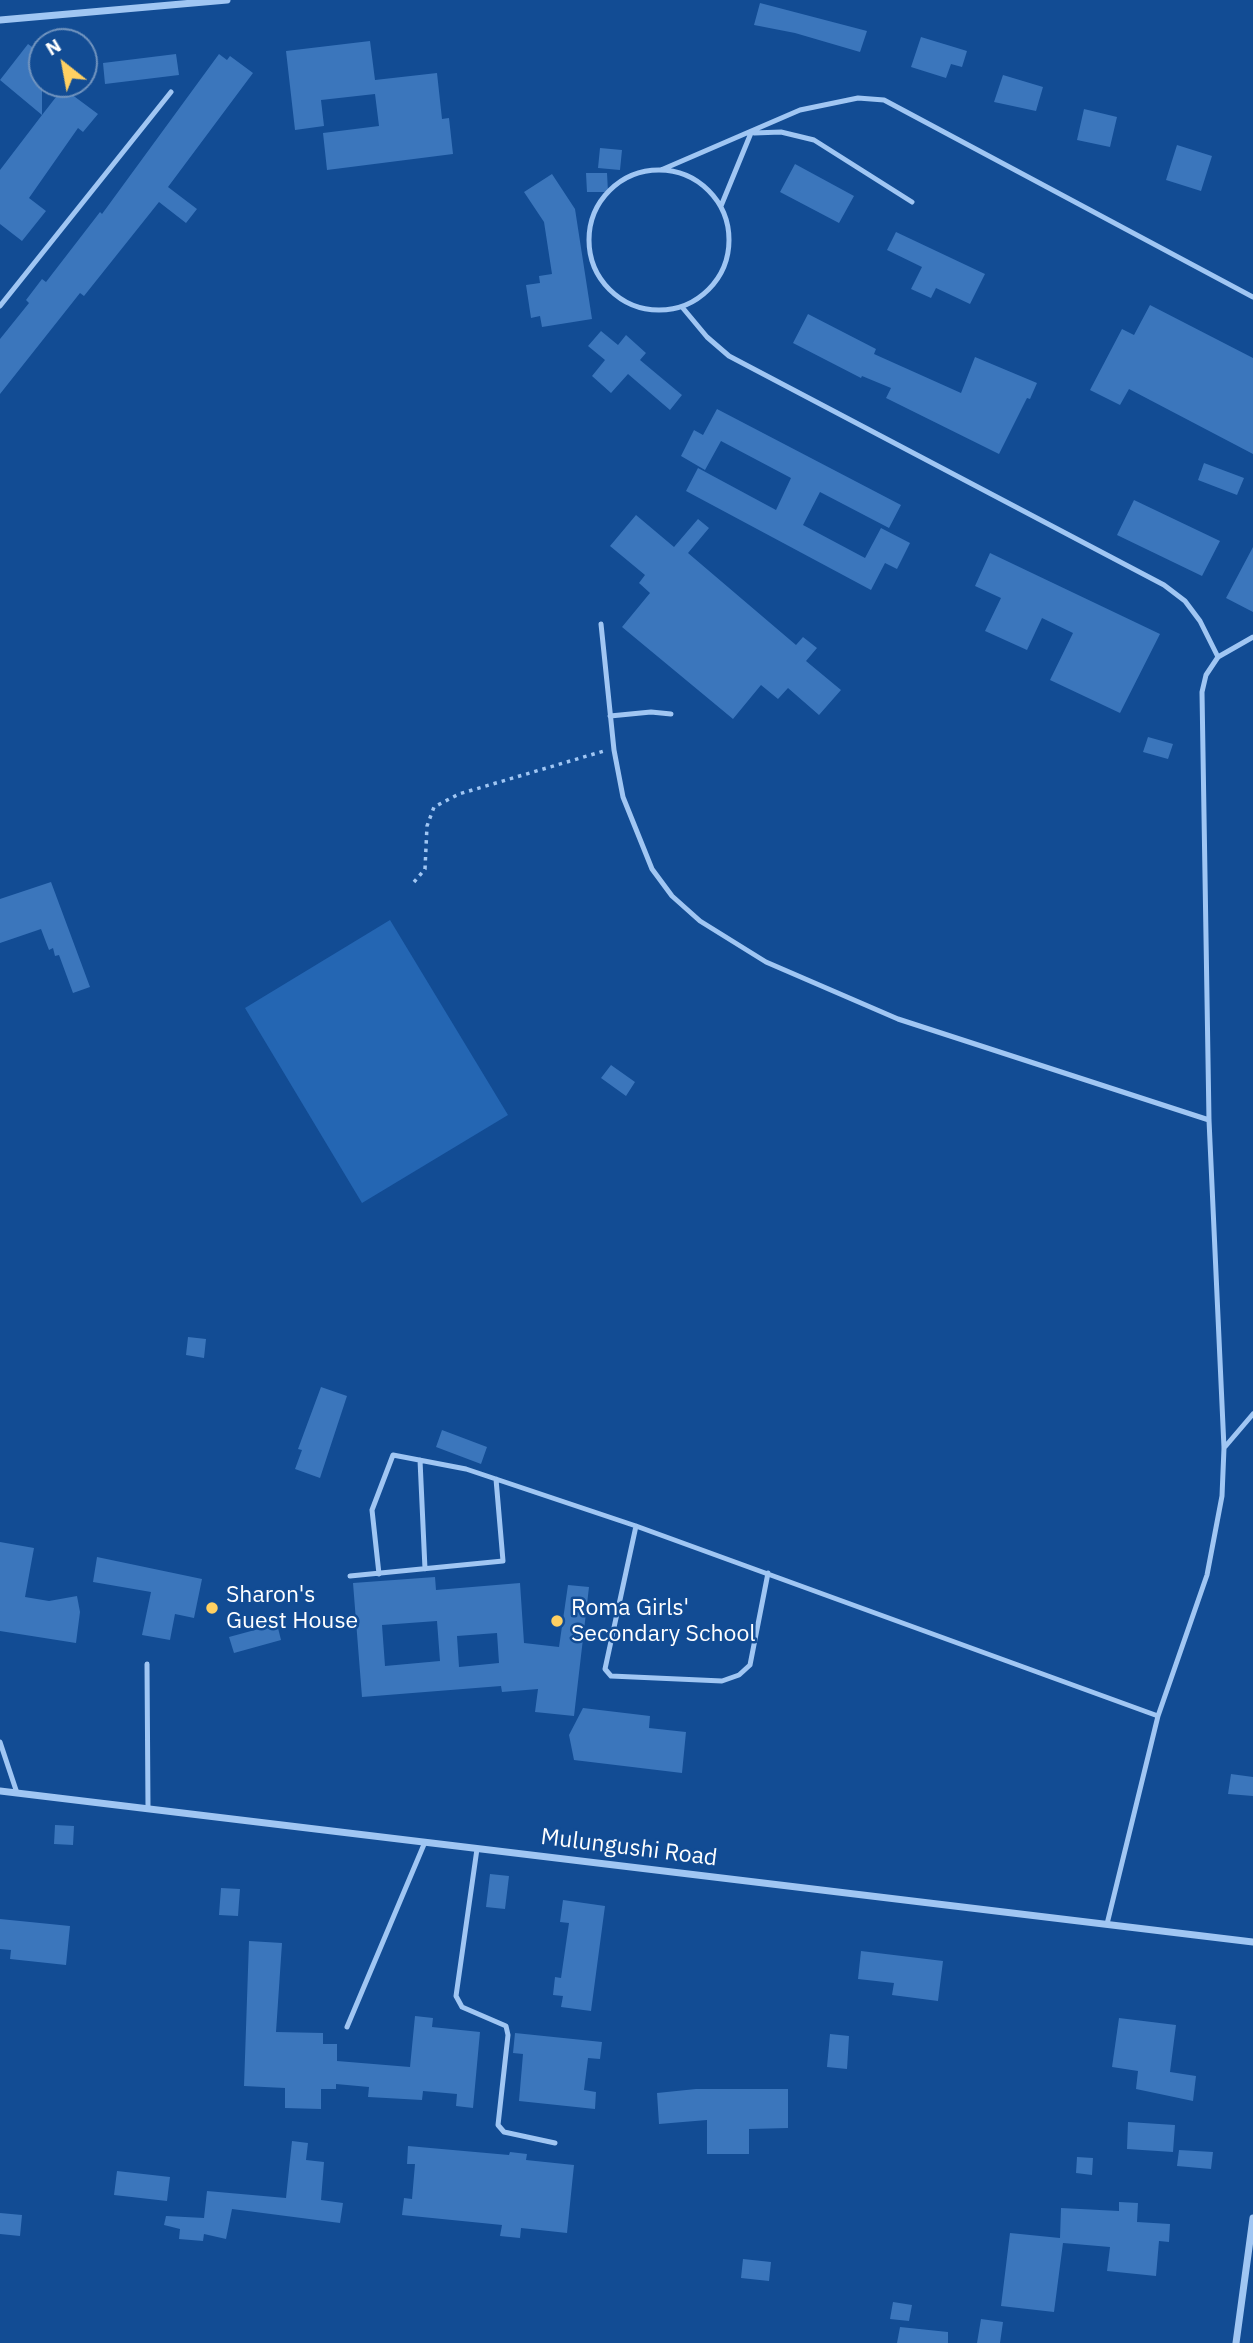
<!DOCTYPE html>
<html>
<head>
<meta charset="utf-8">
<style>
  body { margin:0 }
  #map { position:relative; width:1253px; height:2343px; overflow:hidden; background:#124c94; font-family:"IBM Plex Sans",sans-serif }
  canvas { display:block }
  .north { position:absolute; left:28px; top:28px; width:70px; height:70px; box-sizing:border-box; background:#124c94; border:2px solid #7194bf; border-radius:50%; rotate:329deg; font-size:19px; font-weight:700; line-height:28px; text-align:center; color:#fff }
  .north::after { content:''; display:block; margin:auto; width:24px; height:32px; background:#ffd062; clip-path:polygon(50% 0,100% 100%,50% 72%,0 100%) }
</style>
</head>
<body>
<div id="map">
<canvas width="1253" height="2343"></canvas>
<div class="north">N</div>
</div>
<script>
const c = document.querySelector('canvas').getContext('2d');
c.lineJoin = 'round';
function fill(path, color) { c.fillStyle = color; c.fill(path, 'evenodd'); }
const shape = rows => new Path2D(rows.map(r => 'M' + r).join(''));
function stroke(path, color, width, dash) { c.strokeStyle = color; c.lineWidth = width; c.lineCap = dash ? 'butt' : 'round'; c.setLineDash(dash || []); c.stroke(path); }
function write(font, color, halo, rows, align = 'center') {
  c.font = font + ' "IBM Plex Sans",sans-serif'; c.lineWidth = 5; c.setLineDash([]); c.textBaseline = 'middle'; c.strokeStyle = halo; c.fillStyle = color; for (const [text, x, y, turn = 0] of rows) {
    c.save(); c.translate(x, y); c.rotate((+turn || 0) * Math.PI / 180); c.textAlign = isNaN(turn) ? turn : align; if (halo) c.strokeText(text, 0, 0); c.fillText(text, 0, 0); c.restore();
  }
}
const green = shape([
  [390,920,508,1115,362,1203,245,1008]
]);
const building = shape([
  [760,3,867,31,860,52,795,33,754,25],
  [921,37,967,51,962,67,951,64,946,78,911,67],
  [370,41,375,80,437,73,442,119,449,118,453,154,327,170,323,133,379,126,375,94,321,100,324,126,295,130,286,51],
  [28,44,42,54,42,115,63,88,98,114,83,132,78,128,29,198,46,211,22,241,0,224,0,170,42,115,0,80],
  [176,54,179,75,105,84,103,63],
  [219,54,227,60,230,56,253,73,168,187,197,209,186,223,159,202,84,296,80,293,0,394,0,339,29,303,26,300,42,279,46,282,100,212,102,214],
  [1003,75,1043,87,1036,111,994,102],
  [1084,109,1117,117,1110,147,1077,140],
  [1177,145,1212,156,1201,191,1166,180],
  [600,148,622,150,620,170,598,168],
  [795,164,854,196,839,223,780,192],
  [586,173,607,173,608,192,587,192],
  [552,174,575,209,592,319,542,327,540,316,531,318,526,285,540,283,539,276,552,274,544,222,524,192],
  [896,232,985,274,970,304,936,288,931,298,911,289,922,267,887,250],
  [1150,305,1253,358,1253,454,1129,389,1120,405,1090,390,1122,329,1134,335],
  [808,314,876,349,874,354,961,393,975,357,1037,383,1030,399,1027,398,999,454,886,398,891,388,862,376,861,378,793,343],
  [601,331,618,345,626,335,646,353,640,360,682,395,670,410,628,374,611,393,592,376,605,360,588,346],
  [717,409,901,505,889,528,820,492,803,525,865,558,881,528,910,543,897,569,885,563,871,590,686,491,698,468,776,510,791,478,721,441,705,470,681,456,694,430,703,435],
  [1204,463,1244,478,1237,495,1198,480],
  [1134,500,1220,541,1202,576,1117,535],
  [636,515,674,547,698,519,709,528,688,553,796,645,803,637,817,648,806,661,841,690,819,715,788,688,778,699,761,685,733,719,622,627,650,593,639,583,645,575,610,546],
  [1253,547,1253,612,1226,598],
  [990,553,1160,634,1120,713,1050,680,1073,633,1042,618,1027,650,985,631,1001,598,975,586],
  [1148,737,1173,744,1168,759,1143,752],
  [51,882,90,987,73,993,59,955,55,956,53,948,49,950,41,929,0,943,0,899],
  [611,1065,635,1082,626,1096,601,1078],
  [188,1337,206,1339,204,1358,186,1355],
  [321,1387,347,1396,320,1478,295,1469,302,1450,298,1449],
  [442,1430,487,1447,481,1464,436,1447],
  [0,1542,34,1548,25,1597,49,1601,77,1596,80,1612,76,1643,0,1631],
  [97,1557,202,1579,194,1618,175,1614,170,1640,142,1635,151,1592,93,1582],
  [435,1577,436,1590,520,1583,524,1643,559,1647,568,1585,589,1587,574,1716,535,1712,538,1689,502,1692,501,1686,362,1697,353,1583],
  [437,1621,440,1661,385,1666,382,1625],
  [497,1633,499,1663,459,1667,457,1636],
  [277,1624,281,1640,234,1653,229,1637],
  [583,1708,650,1716,649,1728,686,1732,682,1773,574,1760,569,1735],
  [1231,1774,1253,1777,1253,1796,1228,1794],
  [55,1825,74,1826,73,1845,54,1844],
  [490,1874,509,1876,505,1909,486,1907],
  [221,1888,240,1889,238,1916,219,1915],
  [563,1900,605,1906,591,2011,561,2007,563,1996,553,1995,555,1977,561,1978,569,1923,560,1922],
  [0,1919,70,1926,66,1965,10,1959,11,1950,0,1949],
  [249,1941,282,1943,276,2032,323,2033,323,2044,337,2044,337,2061,410,2067,415,2016,433,2018,432,2027,480,2032,473,2108,456,2106,457,2094,423,2091,422,2100,368,2097,369,2087,336,2084,336,2089,321,2089,321,2109,285,2108,285,2088,244,2086],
  [861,1951,943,1961,938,2001,892,1995,894,1983,858,1979],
  [1119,2018,1176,2025,1170,2072,1196,2076,1193,2101,1136,2089,1138,2071,1112,2067],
  [515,2033,602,2042,600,2059,588,2058,584,2090,596,2092,595,2109,519,2101,523,2054,513,2053],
  [830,2034,849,2036,847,2069,827,2067],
  [696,2089,788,2089,788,2128,749,2129,749,2154,707,2154,707,2120,659,2124,657,2093],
  [1128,2122,1175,2125,1173,2152,1127,2149],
  [292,2141,308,2143,306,2160,324,2162,321,2200,343,2203,340,2223,232,2209,226,2239,204,2234,203,2241,179,2239,180,2229,164,2225,166,2216,204,2218,207,2191,286,2198],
  [408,2146,509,2155,510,2152,527,2154,526,2160,574,2165,567,2233,521,2228,520,2238,500,2236,502,2225,402,2215,404,2198,412,2199,415,2164,407,2164],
  [1179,2150,1213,2152,1211,2169,1177,2166],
  [1077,2157,1093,2158,1092,2175,1076,2173],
  [117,2171,170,2177,167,2201,114,2195],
  [1119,2202,1138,2203,1137,2222,1170,2224,1169,2242,1159,2241,1156,2276,1107,2271,1110,2247,1063,2243,1054,2312,1001,2306,1010,2233,1060,2238,1061,2208,1119,2211],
  [0,2213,22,2215,20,2236,0,2234],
  [743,2259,771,2262,769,2281,741,2278],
  [893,2302,912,2305,909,2321,890,2319],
  [981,2319,1003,2322,1000,2343,977,2343],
  [900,2327,948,2332,948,2343,897,2343]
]);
const path = shape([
  [414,882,425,869,427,826,434,807,459,794,604,751]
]);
const service = shape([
  [754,133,781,132,814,140,912,202],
  '589 240a70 70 0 1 1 140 0a70 70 0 1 1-140 0Z',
  [661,170,800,110,858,98,884,100,1253,297],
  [721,206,751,133],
  [0,306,171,92],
  [682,307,707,337,729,356,1164,585,1185,601,1200,621,1218,657],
  [601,624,614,750,623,797,652,869,672,896,700,921,766,962,898,1019,1209,1120],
  [610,716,651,712,671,714],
  [1224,1448,1253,1414],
  [420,1460,425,1569],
  [636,1526,605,1669,611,1676,722,1681,739,1675,750,1665,768,1573],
  [379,1574,372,1510,393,1455,466,1469,636,1526,1158,1716],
  [350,1576,503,1561,496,1479],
  [147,1664,148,1807],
  [0,1742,17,1793],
  [477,1849,456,1996,462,2007,506,2026,508,2035,498,2125,504,2132,555,2143],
  [1107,1924,1158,1716,1207,1575,1222,1496,1224,1448,1209,1120,1202,692,1206,675,1218,657,1253,637],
  [347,2027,425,1842]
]);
const minor = shape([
  [0,20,227,0],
  [0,1791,1253,1942],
  [1236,2343,1253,2218]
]);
const markers = [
  [212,1608,7,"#ffd062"],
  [557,1621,7,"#ffd062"]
];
const poiNames = [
  ["Sharon's",226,1595],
  ["Guest House",226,1621],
  ["Roma Girls'",571,1608],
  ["Secondary School",571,1634]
];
const streetNames = [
  ["Mulungushi Road",629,1848,7]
];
fill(green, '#2466b3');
fill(building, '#3b76bc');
stroke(path, '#a0c6f3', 3.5, [3.5, 5]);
stroke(service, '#a0c6f3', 5);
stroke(minor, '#a0c6f3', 7);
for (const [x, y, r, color] of markers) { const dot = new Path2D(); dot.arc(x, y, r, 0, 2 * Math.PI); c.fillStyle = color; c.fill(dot); stroke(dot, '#124c94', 2.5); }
write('23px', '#fff', '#124c94', poiNames, 'left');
write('23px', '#fff', '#124c94', streetNames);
</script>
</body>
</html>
